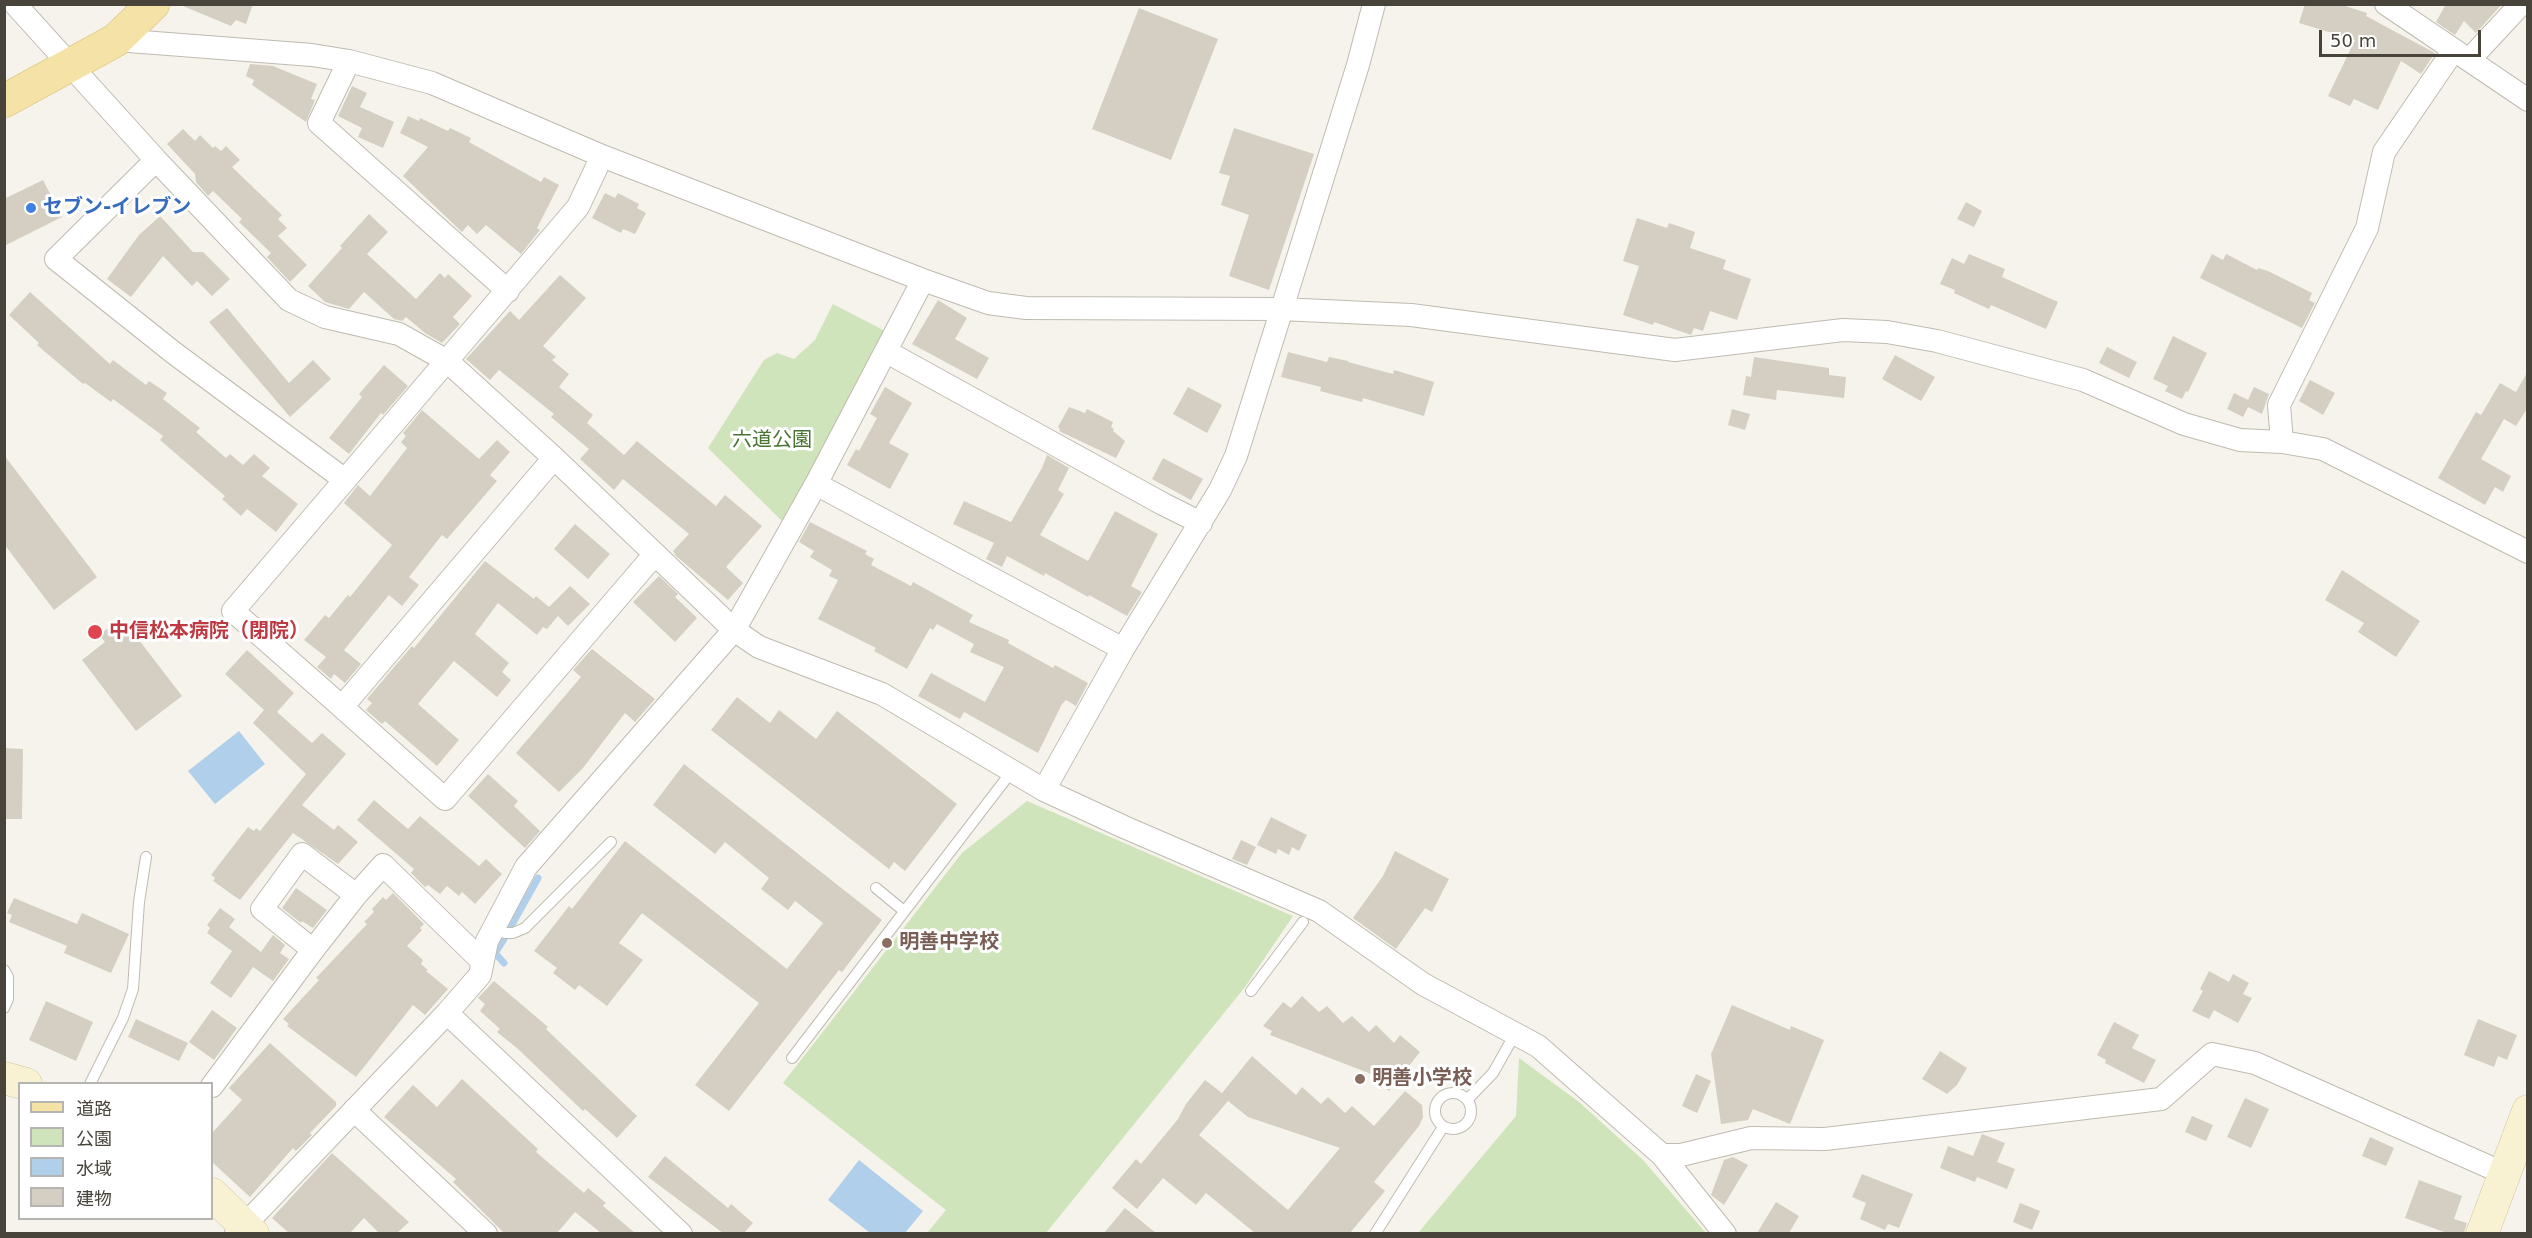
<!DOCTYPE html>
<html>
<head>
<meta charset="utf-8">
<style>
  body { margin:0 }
  #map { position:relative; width:2532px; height:1238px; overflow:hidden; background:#f5f3ec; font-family:"DejaVu Sans","Noto Sans JP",sans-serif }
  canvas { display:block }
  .frame { position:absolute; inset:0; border:6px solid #48443b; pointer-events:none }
  .legend { position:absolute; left:18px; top:1082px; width:195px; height:138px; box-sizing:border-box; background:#fff; border:2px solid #b6b4b1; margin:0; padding:8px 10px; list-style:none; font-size:18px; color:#48443b }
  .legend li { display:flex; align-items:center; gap:12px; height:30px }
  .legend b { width:30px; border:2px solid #b6b4b1 }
  .scale { position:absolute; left:2319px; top:30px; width:162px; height:27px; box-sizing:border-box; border:3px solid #48443b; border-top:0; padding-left:8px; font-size:18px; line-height:21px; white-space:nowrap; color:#48443b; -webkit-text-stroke:4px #fff; paint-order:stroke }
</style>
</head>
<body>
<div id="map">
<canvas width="2532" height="1238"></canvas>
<div class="frame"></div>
<ul class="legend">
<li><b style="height:8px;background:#f4e2a6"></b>道路</li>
<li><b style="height:16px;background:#cfe4ba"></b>公園</li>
<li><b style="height:16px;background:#b0cfea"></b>水域</li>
<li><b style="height:16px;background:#d5cfc3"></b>建物</li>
</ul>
<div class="scale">50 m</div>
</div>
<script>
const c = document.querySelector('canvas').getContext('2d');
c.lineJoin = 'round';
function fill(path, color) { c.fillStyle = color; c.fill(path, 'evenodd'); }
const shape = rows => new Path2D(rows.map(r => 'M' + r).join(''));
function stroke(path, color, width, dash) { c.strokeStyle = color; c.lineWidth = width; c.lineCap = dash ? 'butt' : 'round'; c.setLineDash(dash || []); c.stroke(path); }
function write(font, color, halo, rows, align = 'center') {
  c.font = font + ' "DejaVu Sans","Noto Sans JP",sans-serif'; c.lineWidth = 6; c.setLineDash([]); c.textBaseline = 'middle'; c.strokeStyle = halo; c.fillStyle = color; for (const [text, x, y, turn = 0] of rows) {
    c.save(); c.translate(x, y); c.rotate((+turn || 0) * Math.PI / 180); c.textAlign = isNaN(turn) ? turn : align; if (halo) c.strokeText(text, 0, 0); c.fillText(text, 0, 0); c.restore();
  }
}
const green = shape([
  [833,304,885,331,786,522,781,520,708,448,764,360,777,353,794,359,815,340],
  [1027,801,1293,916,1245,987,1046,1233,927,1233,946,1210,783,1083,962,853],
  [1519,1058,1579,1102,1643,1160,1706,1233,1418,1233,1516,1116]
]);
const water = shape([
  [239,731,265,764,215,804,188,771],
  [859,1160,923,1211,905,1233,870,1233,828,1200]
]);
const stream = shape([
  [510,928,538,878],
  [504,939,495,953,504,963]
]);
const building = shape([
  [178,4,253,4,246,24,236,20,231,26],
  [2305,4,2339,4,2367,13,2366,16,2435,53,2421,74,2401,61,2378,110,2354,99,2350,106,2328,96,2355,40,2299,23],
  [2446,4,2502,4,2476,33,2464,21,2455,35,2436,22],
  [1139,8,1218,39,1171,160,1092,129],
  [250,64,273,66,317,84,311,99,315,100,306,122,252,85,254,80,246,76],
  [352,86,367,93,360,107,394,122,383,148,358,137,362,128,338,116],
  [408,116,419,121,420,118,448,131,450,128,471,138,469,142,541,182,544,177,559,185,537,228,540,230,521,254,486,225,477,234,468,225,462,232,403,176,428,147,400,133],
  [1234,128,1314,154,1269,290,1229,276,1249,215,1221,205,1230,176,1219,173],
  [183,129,195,141,200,135,213,148,215,146,221,151,226,146,240,160,232,167,282,215,278,219,287,228,278,236,307,265,290,282,267,257,271,253,239,222,242,219,213,191,208,196,196,182,195,174,167,144],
  [43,180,62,217,4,246,4,199],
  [605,193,615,198,618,193,639,204,637,208,646,213,635,234,623,229,621,233,592,218],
  [1966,202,1982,211,1974,227,1957,219],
  [369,214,388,232,367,254,416,299,440,273,445,278,448,274,472,296,453,317,460,324,442,343,425,333,406,317,402,321,394,319,364,292,349,309,325,302,308,286,342,248,340,246],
  [160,216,193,252,203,252,230,279,212,296,197,281,192,286,163,256,131,297,107,279,139,235],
  [1637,218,1667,228,1669,223,1695,232,1690,248,1726,260,1723,269,1751,279,1737,320,1710,311,1703,331,1694,328,1691,335,1654,322,1653,325,1623,315,1639,266,1623,261],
  [1969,254,2005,269,2002,277,2058,302,2046,329,1991,305,1989,309,1954,293,1955,290,1940,284,1952,258,1964,264],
  [2212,254,2223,260,2226,254,2257,270,2258,268,2268,271,2312,293,2309,300,2315,303,2302,328,2200,278],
  [560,275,586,298,543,346,556,357,552,360,569,374,559,387,593,415,587,423,624,455,637,441,716,506,725,495,762,526,726,567,743,583,728,600,676,556,673,551,689,534,623,479,614,490,580,459,589,449,551,417,554,414,499,370,490,380,466,359,510,311,519,320],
  [30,292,110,364,113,360,146,385,149,381,167,393,163,399,200,428,196,432,226,458,230,454,243,465,254,454,270,468,262,476,298,504,276,532,247,509,241,516,222,499,225,496,160,440,163,436,113,399,111,402,85,383,83,384,37,345,39,343,9,315],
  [938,300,967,318,955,339,989,358,977,379,912,344],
  [227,308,289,383,313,360,331,379,290,417,209,322],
  [2173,336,2207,353,2188,392,2186,391,2182,399,2165,391,2168,386,2153,379],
  [2107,347,2137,362,2129,378,2099,363],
  [1288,352,1327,362,1329,357,1348,361,1348,362,1393,374,1394,370,1434,382,1424,416,1363,398,1362,402,1320,391,1321,387,1281,377],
  [1895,355,1935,377,1921,401,1882,379],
  [1754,357,1829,368,1829,375,1846,377,1844,398,1777,390,1776,400,1743,395,1746,376,1751,377],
  [384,365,408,386,383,415,381,413,349,454,329,438,362,397,359,394],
  [2528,371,2528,407,2516,426,2504,419,2481,459,2511,476,2503,492,2495,487,2485,505,2438,478,2476,412,2481,415,2500,383,2516,392],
  [2310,380,2335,393,2323,415,2299,401],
  [885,387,912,403,889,443,909,454,890,489,847,465,856,449,859,451,877,418,870,414],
  [1188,387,1222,405,1207,433,1173,414],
  [2254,387,2269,394,2262,414,2248,407,2243,417,2227,409,2234,393,2248,400],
  [1069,407,1085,413,1087,409,1113,422,1111,427,1114,429,1113,431,1125,441,1116,458,1059,431,1060,429,1058,427],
  [1732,409,1750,414,1745,430,1728,425],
  [422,410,479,459,497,440,510,452,490,475,497,481,447,539,442,535,409,577,419,585,402,606,389,595,344,650,361,664,345,683,334,674,331,679,317,667,326,657,304,640,325,615,329,618,348,595,350,597,392,545,344,503,358,485,370,496,407,448,401,442,406,436,403,433],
  [4,455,97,577,54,610,4,544],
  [1047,455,1069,468,1058,490,1064,494,1040,535,1088,561,1115,511,1158,534,1131,586,1142,592,1127,616,1089,595,1088,597,1045,573,1044,576,1007,556,1002,567,986,559,994,543,953,524,964,501,1011,522,1042,468],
  [1163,458,1203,479,1191,500,1152,479],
  [810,522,867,551,865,554,874,559,871,565,911,586,913,582,973,615,969,622,1009,640,1008,643,1053,668,1055,665,1088,683,1076,706,1066,700,1062,704,1038,753,964,712,960,719,918,696,931,673,985,702,1004,667,970,652,974,644,937,624,933,630,930,628,907,669,874,651,876,648,818,619,838,580,829,576,832,570,810,557,814,551,799,542],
  [575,524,610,554,588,579,554,549],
  [485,561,534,599,536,596,549,607,570,586,590,604,568,626,558,616,547,629,543,627,537,635,498,603,475,634,509,663,502,672,511,680,497,697,454,661,418,704,459,740,437,766,385,721,382,724,366,710,372,703,367,699,412,646,414,648],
  [2342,570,2420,621,2396,657,2358,632,2364,623,2325,600],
  [659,576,678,594,675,597,697,618,675,642,633,602],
  [122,618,182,696,136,731,82,660,105,642,99,635],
  [592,649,655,699,635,722,625,713,583,768,559,792,516,753,581,677,573,670],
  [247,650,294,693,277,712,312,743,322,733,346,754,302,805,334,830,338,825,358,842,338,864,293,833,240,900,213,881,215,878,211,875,248,827,254,831,256,828,260,831,306,774,253,723,264,710,225,674],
  [737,697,770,723,779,710,816,739,837,711,957,804,905,871,894,862,889,869,711,730],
  [4,748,23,749,22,819,4,819],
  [684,764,882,920,842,972,839,970,729,1111,695,1085,759,1003,642,913,619,943,643,960,607,1006,579,985,575,990,553,973,557,968,534,951,569,906,572,909,625,841,787,969,823,923,795,901,788,910,761,889,769,878,725,842,715,854,653,805],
  [488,774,518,801,514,806,540,831,525,848,468,796],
  [374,800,408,829,420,816,479,866,486,859,502,874,475,904,462,892,459,896,447,886,440,894,428,885,425,887,411,873,414,869,357,820],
  [1271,817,1307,835,1299,851,1292,847,1289,855,1278,849,1276,854,1257,845],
  [1241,840,1256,847,1247,865,1232,859],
  [1395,851,1449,879,1432,912,1425,908,1396,949,1353,918,1383,876],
  [296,888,327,910,313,928,302,921,301,923,282,908],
  [393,893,424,924,420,928,422,930,407,946,423,960,421,964,428,970,426,971,448,989,425,1015,413,1005,356,1077,287,1026,289,1024,283,1019,319,980,316,978,367,924,364,922,374,912,372,909,383,897,386,900],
  [14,898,77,924,82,913,129,934,111,973,64,953,67,946,9,922,12,915,7,913],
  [220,908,235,919,229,927,261,952,273,935,285,945,280,953,289,959,273,981,253,967,231,998,210,983,232,951,207,933,210,928,207,925],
  [2209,971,2229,982,2233,974,2249,983,2243,994,2252,998,2238,1023,2214,1010,2209,1019,2192,1011,2203,991,2200,989],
  [494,981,548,1027,546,1029,637,1116,617,1138,585,1109,583,1111,518,1049,497,1032,500,1029,480,1011,485,1004,478,998],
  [1302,996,1319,1012,1327,1006,1343,1023,1352,1016,1369,1032,1376,1025,1394,1043,1400,1035,1420,1052,1389,1091,1377,1080,1379,1077,1270,1035,1272,1031,1263,1026,1283,1002,1291,1008],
  [46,1001,93,1022,76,1061,29,1040],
  [1732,1005,1790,1030,1791,1026,1824,1040,1790,1124,1753,1109,1748,1120,1721,1124,1711,1054],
  [212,1010,237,1028,214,1060,189,1042],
  [136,1019,188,1043,179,1061,128,1037],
  [2478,1019,2517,1035,2507,1060,2498,1056,2494,1067,2464,1055],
  [2114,1022,2139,1035,2132,1048,2156,1060,2144,1083,2105,1063,2106,1060,2097,1055],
  [270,1043,336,1102,336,1106,310,1133,312,1135,296,1151,293,1148,250,1197,212,1162,212,1133,242,1100,229,1088],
  [1940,1051,1967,1068,1957,1085,1947,1094,1922,1079],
  [1252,1056,1296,1095,1302,1087,1321,1104,1328,1097,1345,1113,1352,1106,1374,1126,1405,1091,1422,1105,1423,1117,1419,1126,1374,1182,1385,1191,1350,1233,1255,1233,1206,1193,1196,1205,1163,1178,1137,1209,1112,1188,1136,1159,1141,1164,1178,1119,1186,1104,1205,1080,1222,1093],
  [1228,1101,1248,1117,1340,1148,1288,1210,1199,1135],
  [1696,1074,1711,1081,1697,1113,1682,1106],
  [462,1079,538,1149,536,1152,584,1193,588,1188,606,1203,603,1206,635,1233,601,1233,575,1212,557,1233,504,1233,453,1182,456,1179,384,1117,413,1085,437,1107],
  [2245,1098,2269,1109,2251,1148,2227,1137],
  [2192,1116,2213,1125,2206,1141,2185,1132],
  [1982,1134,2005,1143,1997,1162,2015,1169,2007,1189,1977,1177,1975,1182,1940,1168,1948,1146,1973,1156],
  [2370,1137,2394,1148,2386,1166,2362,1156],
  [332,1153,409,1222,397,1233,379,1233,364,1218,350,1233,289,1233,272,1218],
  [665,1156,728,1208,731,1204,753,1223,744,1233,723,1233,648,1177],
  [1733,1157,1748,1165,1724,1205,1711,1195,1724,1160],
  [1862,1174,1913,1194,1899,1228,1888,1224,1885,1230,1860,1219,1866,1203,1852,1197],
  [2419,1180,2462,1196,2454,1219,2467,1223,2464,1233,2447,1233,2405,1218],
  [1776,1202,1799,1216,1789,1233,1757,1233],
  [2020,1203,2040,1211,2032,1230,2013,1222],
  [1125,1208,1156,1233,1104,1233]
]);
const lane = shape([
  [876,888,904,911],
  [504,933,513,933,525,928,611,842],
  [4,970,8,977,8,999,4,1008],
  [1251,991,1303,922],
  [792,1058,1012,771],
  [90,1084,123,1018,133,989,139,902,146,857],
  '1435 1111a18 18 0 1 1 36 0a18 18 0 1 1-36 0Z',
  [1467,1100,1493,1073,1515,1034],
  [1375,1234,1443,1127]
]);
const street = shape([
  [15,4,156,160,289,300,325,317,399,334,447,361,554,458],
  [2386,4,2528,100],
  [116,40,312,55,349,61,432,83,602,156,923,280,988,303,1026,308,1280,309,1411,315,1675,350,1843,330,1887,332,1937,341,2083,380,2184,424,2240,440,2282,442,2323,449,2528,552],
  [2469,60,2521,4],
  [349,61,319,123,508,291],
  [156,160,56,259,174,353,345,480,578,207,602,156],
  [887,352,1163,504,1201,523],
  [2282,442,2279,405,2367,228,2384,152,2453,51],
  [816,484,1123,649],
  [655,554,734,630,759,647,882,694,1044,790,1124,827,1319,911,1423,984,1538,1046,1662,1155,1725,1234],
  [342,707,445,799,655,554,554,458,342,707,233,611,345,480],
  [1044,790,1123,649,1220,490,1236,456,1358,65,1374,4],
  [313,950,262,909,302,854,356,895],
  [447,1013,681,1234],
  [212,1086,313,950,356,895,383,865,482,961],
  [354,1110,486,1234],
  [1662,1155,1681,1155,1751,1138,1825,1139,2161,1099,2212,1054,2255,1063,2503,1173],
  [236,1234,447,1013,480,975,487,941,526,867,734,630,816,484,923,280]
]);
const secondary = shape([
  [4,1078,26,1084],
  [212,1194,253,1234],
  [2482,1234,2528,1111]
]);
const primary = shape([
  [4,101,116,40,153,4]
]);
const markers = [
  [31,208,6,"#3f7fe0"],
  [95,632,8,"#e0444e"],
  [887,943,6,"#8d6e63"],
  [1360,1079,6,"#8d6e63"]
];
const shopNames = [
  ["セブン-イレブン",43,208]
];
const parkNames = [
  ["六道公園",772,441]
];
const healthNames = [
  ["中信松本病院（閉院）",109,632]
];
const educationNames = [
  ["明善中学校",899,943],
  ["明善小学校",1372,1079]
];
fill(green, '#cfe4ba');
fill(water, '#b0cfea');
stroke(stream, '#b0cfea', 7);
fill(building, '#d5cfc3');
stroke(lane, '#bfbbb0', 12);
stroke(street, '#bfbbb0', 24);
stroke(secondary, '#cfc6a1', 33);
stroke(primary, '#d8c077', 34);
stroke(lane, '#fff', 10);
stroke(street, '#fff', 22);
stroke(secondary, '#f9f2d2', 32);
stroke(primary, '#f4e2a6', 33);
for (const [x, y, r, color] of markers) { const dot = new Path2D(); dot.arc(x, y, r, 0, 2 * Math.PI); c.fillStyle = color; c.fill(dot); stroke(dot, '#fff', 2); }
write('bold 20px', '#366cbe', '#fff', shopNames, 'left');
write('20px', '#497533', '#fff', parkNames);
write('bold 20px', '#be3a42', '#fff', healthNames, 'left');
write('bold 20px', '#785e54', '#fff', educationNames, 'left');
</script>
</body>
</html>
